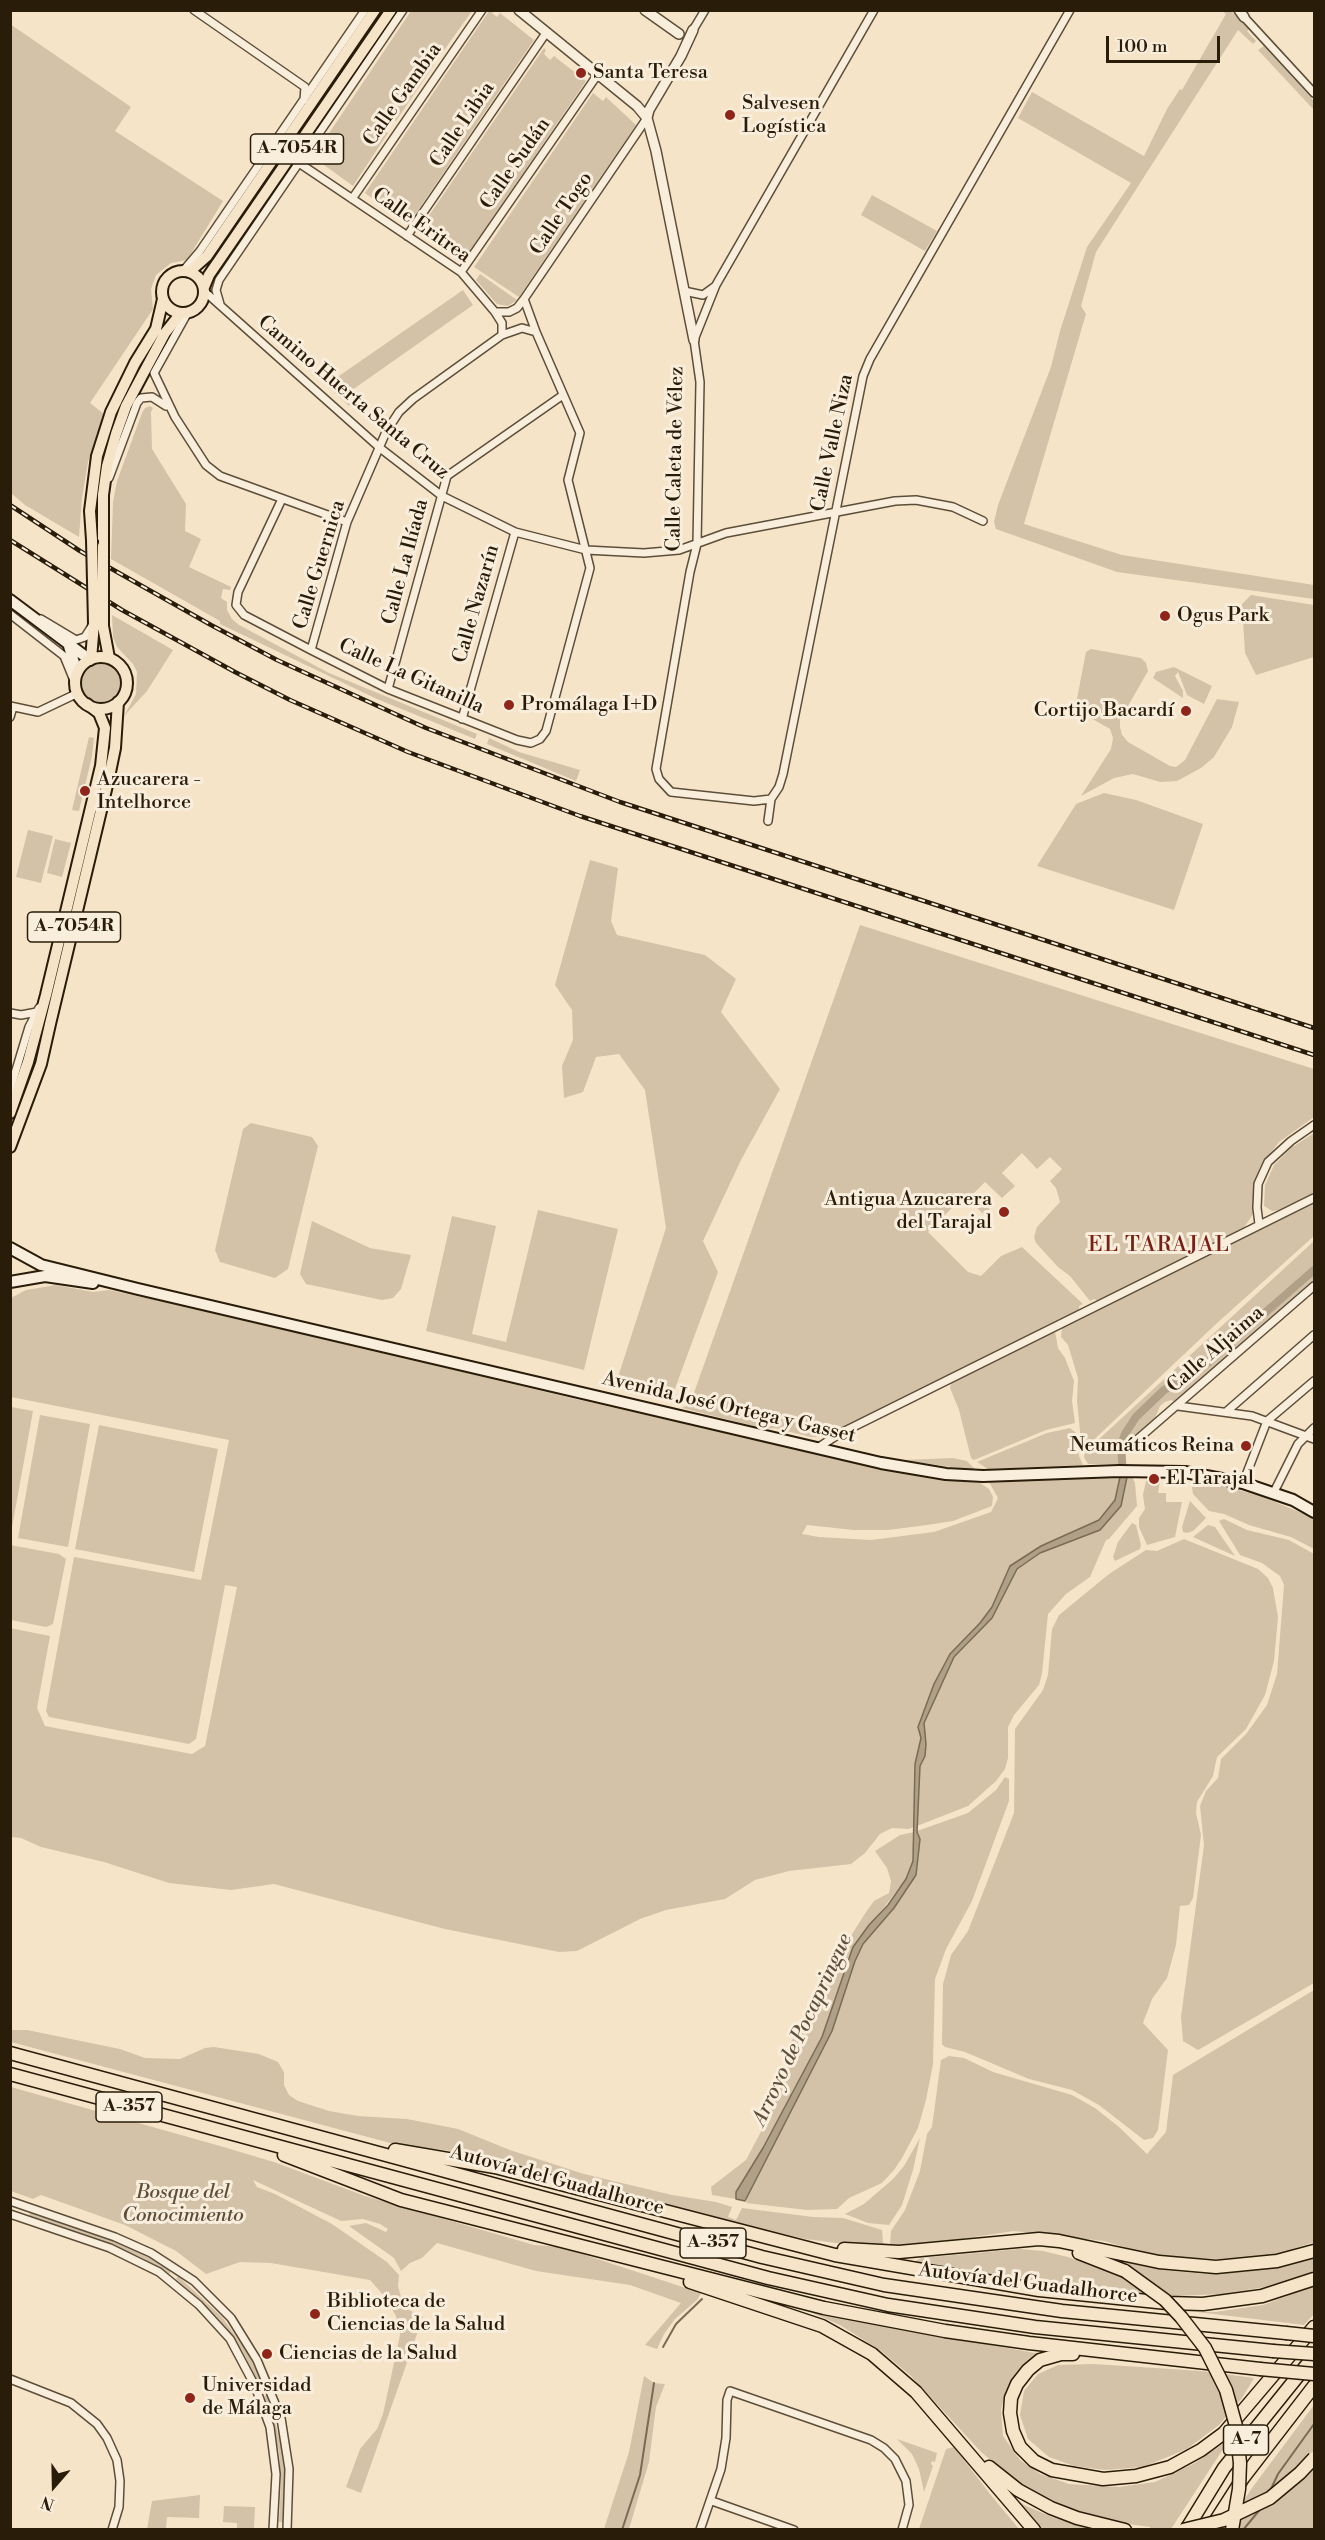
<!DOCTYPE html>
<html>
<head>
<meta charset="utf-8">
<style>
  body { margin:0 }
  #map { position:relative; width:1325px; height:2540px; overflow:hidden; background:#f6e4c9; font-family:"Libre Bodoni",serif }
  canvas { display:block }
  .frame { position:absolute; inset:0; border:12px solid #291c08; pointer-events:none }
  .north { position:absolute; left:24px; top:2456px; width:60px; height:60px; -webkit-text-stroke:4px #f9eddc; paint-order:stroke; rotate:200deg; font-size:16px; font-weight:700; line-height:24px; text-align:center; color:#291c08 }
  .north::after { content:''; display:block; margin:auto; width:21px; height:27px; background:#291c08; clip-path:polygon(50% 0,100% 100%,50% 72%,0 100%) }
  .scale { position:absolute; left:1106px; top:36px; width:114px; height:27px; box-sizing:border-box; border:3px solid #291c08; border-top:0; padding-left:8px; font-size:18px; line-height:21px; white-space:nowrap; color:#291c08; -webkit-text-stroke:4px #f9eddc; paint-order:stroke }
</style>
</head>
<body>
<div id="map">
<canvas width="1325" height="2540"></canvas>
<div class="frame"></div>
<div class="north">N</div>
<div class="scale">100 m</div>
</div>
<script>
const c = document.querySelector('canvas').getContext('2d');
c.lineJoin = 'round';
function fill(path, color) { c.fillStyle = color; c.fill(path, 'evenodd'); }
const shape = rows => new Path2D(rows.map(r => 'M' + r).join(''));
function stroke(path, color, width, dash) { c.strokeStyle = color; c.lineWidth = width; c.lineCap = dash ? 'butt' : 'round'; c.setLineDash(dash || []); c.stroke(path); }
function write(font, color, halo, rows, align = 'center') {
  c.font = font + ' "Libre Bodoni",serif'; c.lineWidth = 6; c.setLineDash([]); c.textBaseline = 'middle'; c.strokeStyle = halo; c.fillStyle = color; for (const [text, x, y, turn = 0] of rows) {
    c.save(); c.translate(x, y); c.rotate((+turn || 0) * Math.PI / 180); c.textAlign = isNaN(turn) ? turn : align; if (halo) c.strokeText(text, 0, 0); c.fillText(text, 0, 0); c.restore();
  }
}
const green = shape([
  [411,11,472,11,440,56,435,53,430,61,434,65,396,121,391,118,383,129,388,133,353,186,313,157],
  [489,11,494,11,492,13,497,17,500,13,534,40,412,219,405,223,365,193],
  [1222,11,1231,11,1249,29,1247,31,1256,41,1253,44,1238,30,1096,252,1081,306,1086,314,1024,524,1122,555,1314,585,1314,599,1117,572,996,529,994,522,998,505,1051,367,1060,331,1087,247,1131,183,1018,118,1032,92,1144,156,1167,109,1180,89,1182,90,1226,14],
  [10,24,131,107,115,131,223,201,187,260,171,263,156,275,151,289,153,309,90,403,104,414,88,462,82,498,79,537,25,505,11,493],
  [1264,46,1314,101,1314,110,1258,50],
  [544,48,546,50,544,54,550,60,554,56,586,81,464,260,419,230],
  [593,93,603,101,606,97,636,125,519,297,474,267],
  [872,195,937,231,925,251,861,215],
  [480,274,517,300,508,306,497,304,476,280],
  [463,290,473,305,345,395,343,397,351,404,349,406,326,385],
  [150,406,153,408,151,412,152,449,186,504,185,531,201,539,189,567,231,587,230,590,223,589,221,598,227,602,227,610,232,619,239,625,329,673,477,734,475,739,377,699,220,624,220,621,111,559,113,502,117,481,142,413,145,408],
  [1251,595,1314,605,1314,657,1256,675,1245,653,1242,604],
  [112,615,173,650,147,691,124,716,136,694,137,672,133,664,117,647,113,637],
  [1091,649,1141,658,1146,663,1148,671,1120,720,1120,727,1122,735,1128,742,1170,766,1176,767,1185,760,1217,699,1239,702,1232,727,1214,757,1201,768,1177,781,1160,782,1133,774,1114,778,1081,796,1111,749,1113,738,1110,729,1075,709,1086,652],
  '82 683a20 20 0 1 1 40 0a20 20 0 1 1-40 0Z',
  [1174,667,1212,686,1204,704,1187,695,1178,672,1175,676,1183,691,1183,698,1153,678,1156,672],
  [89,737,94,738,92,756,79,811,72,810],
  [489,738,519,752,580,770,576,781,487,744],
  [1104,793,1136,800,1203,824,1174,910,1037,866,1076,804],
  [28,830,53,836,41,883,16,877],
  [55,839,71,843,62,877,47,873],
  [590,860,618,868,611,921,617,935,705,955,736,979,721,1012,780,1089,741,1160,703,1241,718,1272,673,1394,618,1377,666,1228,645,1090,619,1054,596,1057,583,1092,564,1098,562,1066,573,1040,572,1010,555,985],
  [860,925,1314,1069,1314,1117,1279,1142,1260,1167,1254,1185,1253,1214,1243,1229,1099,1301,1094,1299,1090,1301,1070,1276,1058,1267,1036,1243,1034,1237,1037,1227,1060,1202,1056,1188,1050,1181,1062,1169,1050,1157,1037,1169,1022,1153,1002,1173,1015,1186,1002,1198,985,1182,974,1193,990,1210,984,1215,965,1195,928,1232,968,1272,981,1276,1001,1256,1022,1247,1083,1304,1079,1306,1079,1310,825,1437,811,1437,774,1428,765,1429,682,1408,690,1404],
  [251,1123,312,1137,318,1146,288,1269,275,1278,220,1262,215,1250,243,1129],
  [1314,1133,1314,1194,1281,1210,1272,1211,1264,1206,1265,1185,1274,1165,1291,1148],
  [1314,1203,1314,1236,1216,1324,1082,1451,1077,1401,1078,1378,1068,1345,1061,1337,1062,1327],
  [538,1210,618,1229,584,1370,426,1331,452,1216,496,1226,472,1334,506,1342],
  [312,1221,370,1248,411,1255,401,1289,393,1298,382,1300,306,1284,300,1274],
  [1314,1241,1314,1266,1203,1363,1161,1389,1128,1422,1118,1444,1119,1464,1088,1464,1084,1457,1085,1452],
  [1314,1274,1314,1281,1175,1402,1171,1400,1165,1402,1160,1406,1155,1418,1130,1440,1126,1440,1139,1419,1166,1392,1206,1368],
  [56,1285,93,1292,109,1290,244,1319,571,1398,902,1473,980,1483,989,1489,993,1497,992,1506,953,1521,927,1525,888,1530,854,1530,807,1525,802,1534,819,1537,871,1540,934,1532,991,1512,998,1498,989,1482,1120,1477,1115,1500,1099,1520,1041,1546,1010,1566,992,1607,980,1623,950,1654,918,1727,921,1738,915,1764,914,1827,909,1829,892,1828,880,1834,865,1853,851,1864,789,1871,755,1880,725,1899,666,1910,640,1919,577,1951,559,1952,445,1929,274,1884,231,1890,169,1883,104,1862,41,1847,21,1838,11,1837,10,1628,50,1636,37,1708,45,1726,192,1754,205,1746,237,1587,225,1585,196,1739,189,1744,49,1717,46,1711,74,1557,201,1580,229,1440,11,1397,11,1298,26,1290],
  [1055,1331,1058,1348,1065,1358,1074,1381,1072,1401,1075,1423,1046,1430,974,1460,971,1458,959,1410,950,1388,952,1381],
  [11,1407,33,1411,11,1533,10,1407],
  [40,1415,90,1424,68,1547,18,1538],
  [99,1425,218,1449,194,1572,75,1549],
  [1070,1428,1076,1433,1079,1456,1083,1465,988,1469,977,1462,1047,1433],
  [953,1458,967,1461,977,1471,904,1460],
  [1127,1477,1133,1478,1135,1483,1137,1506,1109,1539,1106,1540,1090,1577,1066,1594,1048,1614,1042,1673,1039,1685,1014,1715,1008,1727,1008,1758,1005,1769,996,1781,968,1806,917,1826,920,1766,925,1756,926,1744,924,1723,954,1657,968,1644,1002,1599,1017,1569,1040,1553,1100,1530,1124,1496],
  [1191,1480,1214,1483,1263,1497,1314,1518,1314,1549,1291,1537,1249,1525,1224,1514,1209,1511,1193,1494],
  [1146,1481,1160,1481,1158,1493,1166,1493,1166,1502,1182,1502,1175,1537,1147,1545,1139,1527,1139,1518,1145,1509,1143,1495],
  [1190,1501,1206,1518,1193,1531,1187,1533,1183,1532,1182,1527],
  [1224,1519,1247,1530,1289,1540,1314,1554,1314,1983,1198,2050,1183,2041,1181,2017,1204,1845,1200,1806,1206,1791,1218,1778,1221,1759,1246,1734,1267,1705,1277,1674,1284,1585,1280,1576,1262,1563,1240,1555,1219,1521],
  [1132,1523,1136,1525,1141,1545,1140,1549,1115,1561,1113,1557,1118,1542],
  [1208,1525,1215,1527,1235,1556,1193,1537],
  [1184,1539,1258,1569,1268,1578,1273,1588,1278,1617,1274,1661,1265,1695,1246,1729,1217,1757,1213,1776,1197,1802,1196,1813,1201,1835,1193,1898,1189,1905,1180,1906,1176,1945,1167,1978,1152,1999,1143,2023,1168,2050,1158,2130,1153,2138,1144,2140,1099,2105,1072,2090,1029,2079,965,2052,945,2047,942,2044,943,1984,951,1955,968,1931,1014,1813,1015,1729,1043,1690,1048,1675,1052,1629,1059,1615,1109,1574,1146,1550,1157,1551],
  [10,1545,59,1554,66,1559,53,1624,46,1627,11,1620],
  [1005,1777,1009,1779,1009,1801,972,1901,946,1949,935,1979,933,2064,926,2100,918,2128,902,2158,894,2170,882,2183,849,2198,837,2209,807,2210,746,2203,748,2194,832,2031,855,1961,863,1944,894,1908,916,1875,920,1839,917,1831,968,1813,996,1790],
  [914,1832,913,1861,906,1879,853,1947,822,2037,763,2148,736,2192,736,2199,712,2195,711,2187,746,2160,765,2124,778,2093,791,2042,825,1977,866,1912,874,1901,889,1893,891,1881,887,1868,875,1851,900,1835],
  [1314,1990,1314,2242,1275,2255,1220,2259,1158,2257,1104,2241,1014,2231,941,2242,892,2247,836,2243,806,2239,738,2224,476,2154,394,2144,11,2042,11,2030,27,2030,120,2049,145,2058,180,2059,205,2048,214,2047,259,2054,278,2062,284,2072,284,2085,289,2095,298,2101,329,2111,358,2116,407,2119,458,2129,510,2150,584,2174,672,2195,716,2202,732,2207,728,2217,736,2220,742,2208,813,2217,843,2218,882,2230,883,2243,890,2244,891,2231,905,2210,920,2171,927,2134,932,2127,941,2060,949,2056,964,2058,993,2072,1072,2095,1095,2108,1119,2127,1147,2154,1166,2132,1173,2075],
  [11,2087,220,2146,274,2162,365,2196,534,2245,561,2247,701,2293,697,2300,675,2319,664,2334,657,2349,645,2345,681,2303,630,2285,536,2271,437,2243,422,2258,410,2263,401,2271,394,2258,349,2226,366,2223,386,2232,388,2229,380,2224,363,2219,341,2221,253,2180,257,2187,275,2194,332,2224,387,2262,399,2275,398,2286,401,2297,409,2310,423,2317,361,2493,346,2487,360,2449,377,2429,383,2414,400,2335,396,2316,385,2297,370,2280,271,2263,240,2262,206,2274,176,2251,125,2225,41,2195,33,2199,11,2191],
  [920,2138,913,2170,902,2205,889,2225,868,2223,845,2214,864,2204,893,2179,904,2166],
  [30,2212,114,2241,141,2253,171,2271,169,2274,140,2257,112,2245,29,2216],
  [1020,2249,1043,2251,1068,2257,1100,2269,1105,2267,1141,2276,1109,2257,1163,2270,1205,2274,1250,2271,1314,2257,1314,2271,1265,2287,1222,2294,1175,2296,1003,2277,914,2262,921,2258],
  [178,2276,222,2317,245,2349,265,2386,261,2387,242,2351,219,2319,176,2279],
  [1314,2286,1314,2314,1304,2325,1189,2311,1215,2312,1263,2305],
  [808,2311,1040,2354,1024,2365,1006,2391,1001,2410,1003,2436,1020,2460,1040,2474,1069,2484,1119,2487,1155,2482,1193,2464,1229,2440,1171,2529,1150,2529,1150,2527,1113,2522,1082,2513,1033,2492,1015,2480,981,2452,911,2376,881,2351,840,2325],
  [1094,2364,1201,2371,1254,2378,1242,2398,1219,2425,1187,2449,1143,2467,1105,2470,1074,2466,1049,2457,1028,2439,1020,2415,1024,2391,1038,2374,1058,2365],
  [644,2376,654,2383,665,2384,656,2407,649,2462,629,2529,604,2529,629,2452],
  [268,2395,283,2452,285,2484,283,2522,279,2522,281,2483,279,2452,264,2396],
  [1314,2405,1314,2529,1225,2530,1252,2488],
  [897,2439,937,2453,935,2462,932,2461,931,2464,933,2466,924,2492,919,2469,912,2454],
  [954,2447,990,2494,1019,2529,919,2529,946,2449],
  [1010,2493,1024,2505,1052,2517,1090,2529,1041,2529],
  [200,2495,199,2518,167,2517,166,2529,147,2529,152,2501],
  [224,2506,255,2507,254,2528,237,2529,237,2523,223,2522]
]);
const water = shape([
  [1120,1477,1127,1477,1121,1506,1100,1530,1040,1553,1017,1569,992,1618,954,1657,924,1723,926,1744,925,1756,920,1766,917,1832,920,1839,916,1875,894,1908,863,1944,855,1961,832,2031,745,2201,736,2199,736,2192,763,2148,822,2037,853,1947,869,1925,888,1905,906,1879,913,1861,915,1764,921,1738,918,1727,934,1684,950,1654,980,1623,992,1607,1010,1566,1041,1546,1099,1520,1115,1500,1120,1477]
]);
const stream = shape([
  [663,2347,676,2324,702,2299],
  [1270,2491,1278,2474,1314,2424],
  [622,2530,640,2475,654,2383],
  [1243,2530,1262,2507]
]);
const canal = shape([
  [1123,1475,1121,1445,1125,1434,1136,1417,1164,1390,1204,1366,1314,1270]
]);
const minor = shape([
  [194,10,305,87,304,100],
  [1244,17,1314,93],
  [693,30,705,10],
  [299,163,461,272,495,312,502,323,502,335],
  [352,199,482,10],
  [407,236,546,33],
  [183,271,200,251,365,10],
  [461,272,598,74],
  [204,291,380,448,442,496,515,532,586,550,644,553,679,550,726,533,895,501,916,500,953,507,983,521],
  [684,291,703,295,714,287],
  [524,299,536,332],
  [220,304,216,290,219,280,403,10],
  [188,312,154,373,175,417,206,465,220,476,347,522],
  [495,312,509,312,517,308,524,299,647,118],
  [109,478,137,403,141,398,152,397,166,406],
  [282,499,238,592,236,605,244,615,311,650,388,689,517,740,531,743,540,739,546,731,590,568,568,480,580,433,536,332,522,328,502,335,413,399,399,412,386,432,347,522,311,650],
  [10,614,64,656,75,683],
  [41,619,76,640,85,637,92,626],
  [388,689,447,476,563,395],
  [10,706,38,712,78,693],
  [10,717,13,707],
  [462,719,515,532],
  [771,799,754,801,671,792,659,779,656,769,690,572,697,544,700,382,694,340,716,285,874,10],
  [768,821,771,799,779,787,783,774,863,376,870,359,1070,10],
  [10,1013,21,1015,37,1012],
  [10,1090,29,1027,39,1008],
  [1259,1224,1257,1208,1258,1184,1268,1162,1291,1141,1314,1125],
  [1178,1406,1252,1416,1314,1439],
  [1226,1412,1314,1335],
  [1139,1438,1314,1286],
  [819,1447,839,1434,1314,1198],
  [1243,1483,1267,1421,1314,1381],
  [1273,1494,1298,1444,1314,1428],
  [10,2201,115,2237,151,2253,194,2281,231,2318,257,2360,281,2418,289,2469,287,2530],
  [10,2214,110,2248,159,2272,199,2305,230,2339,255,2386,270,2427,276,2474,273,2530],
  [10,2379,71,2403,97,2424,107,2438,117,2460,120,2481,119,2507,112,2530],
  [712,2501,794,2530],
  [700,2530,721,2469,726,2438,727,2400,730,2391,871,2440,884,2448,895,2459,906,2481,909,2505,902,2530]
]);
const tertiary = shape([
  [519,10,637,106,647,118,656,151,694,340],
  [645,10,679,34],
  [1239,10,1244,17],
  [647,118,649,110,681,56,693,30]
]);
const secondary = shape([
  [10,600,90,660],
  [69,646,77,673],
  [10,1248,41,1265,138,1289,881,1463,946,1474,983,1476,1119,1471,1185,1472,1243,1483,1293,1500,1314,1512],
  [10,1282,45,1276,93,1283]
]);
const primary = shape([
  '162 292a21 21 0 1 1 42 0a21 21 0 1 1-42 0Z',
  [189,272,207,256,375,10],
  [204,287,209,275,391,10],
  [92,540,90,511,97,456,111,412,135,363,156,329,163,299],
  [103,546,103,495,107,466,116,434,126,406,143,374,165,333,181,313],
  [103,626,109,658],
  '75 683a26 26 0 1 1 52 0a26 26 0 1 1-52 0Z',
  [91,659,94,623],
  [10,1113,28,1062,46,995,101,766,105,728,99,713,87,704],
  [10,1147,41,1064,50,1024,109,777,115,748,118,702]
]);
const motorway = shape([
  [10,2053,762,2257,884,2285,1062,2311,1286,2333],
  [10,2074,768,2278,888,2305,1035,2327,1273,2351],
  [395,2150,495,2167,835,2255,1039,2290,1167,2303,1203,2304,1262,2296,1314,2279],
  [284,2155,401,2200,824,2308,945,2331,1029,2343,1260,2369],
  [844,2249,899,2252,1039,2239,1059,2241,1159,2262,1216,2267,1277,2261,1314,2251],
  [1079,2253,1125,2271],
  [690,2282,822,2326,872,2354,916,2392,1034,2530],
  [1073,2354,1061,2354,1040,2360,1028,2370,1017,2384,1011,2398,1010,2413,1013,2431,1020,2447,1034,2461,1052,2470,1103,2479,1136,2476,1170,2467,1201,2450,1224,2433,1314,2327],
  [989,2467,1018,2490,1051,2508,1077,2518,1125,2530],
  [1211,2528,1243,2478,1314,2386],
  [1186,2530,1224,2468,1314,2356]
]);
const rail = shape([
  [10,505,80,551,211,625,277,660,426,728,620,802,1314,1028],
  [10,540,122,610,235,672,290,700,408,752,580,816,1314,1055]
]);
const primaryBridge = shape([
  [92,540,94,623],
  [103,626,103,546]
]);
const motorwayBridge = shape([
  [1125,2271,1165,2300,1181,2317,1205,2348,1226,2390,1236,2426,1240,2463,1239,2489,1232,2530],
  [1286,2333,1314,2336],
  [1273,2351,1314,2354],
  [1260,2369,1314,2374],
  [1183,2530,1224,2520,1270,2498,1300,2473,1314,2458]
]);
const markers = [
  [581,73,6,"#8f2418"],
  [730,115,6,"#8f2418"],
  [1165,616,6,"#8f2418"],
  [509,705,6,"#8f2418"],
  [1186,711,6,"#8f2418"],
  [85,791,6,"#8f2418"],
  [1004,1212,6,"#8f2418"],
  [1246,1446,6,"#8f2418"],
  [1154,1479,6,"#8f2418"],
  [315,2314,6,"#8f2418"],
  [267,2354,6,"#8f2418"],
  [190,2398,6,"#8f2418"]
];
const shields = [
  [297,149,93],
  [74,927,93],
  [129,2107,66],
  [713,2243,66],
  [1246,2440,45]
];
const shieldNames = [
  ["A-7054R",297,149],
  ["A-7054R",74,927],
  ["A-357",129,2107],
  ["A-357",713,2243],
  ["A-7",1246,2440]
];
const poiNames = [
  ["Santa Teresa",593,73],
  ["Salvesen",742,104],
  ["Logística",742,127],
  ["Ogus Park",1177,616],
  ["Promálaga I+D",521,705],
  ["Cortijo Bacardí",1174,711,"right"],
  ["Azucarera -",97,780],
  ["Intelhorce",97,803],
  ["Antigua Azucarera",992,1200,"right"],
  ["del Tarajal",992,1223,"right"],
  ["Neumáticos Reina",1234,1446,"right"],
  ["El Tarajal",1166,1479],
  ["Biblioteca de",327,2302],
  ["Ciencias de la Salud",327,2325],
  ["Ciencias de la Salud",279,2354],
  ["Universidad",202,2386],
  ["de Málaga",202,2409]
];
const streetNames = [
  ["Calle Gambia",403,95,-55],
  ["Calle Libia",463,125,-56],
  ["Calle Sudán",516,164,-55],
  ["Calle Togo",562,214,-56],
  ["Calle Eritrea",421,226,35],
  ["Camino Huerta Santa Cruz",353,398,40],
  ["Calle Valle Niza",833,443,-78],
  ["Calle Caleta de Vélez",676,459,-89],
  ["Calle La Ilíada",406,562,-75],
  ["Calle Guernica",320,565,-73],
  ["Calle Nazarín",477,604,-74],
  ["Calle La Gitanilla",411,677,24],
  ["Calle Aljaima",1216,1350,-41],
  ["Avenida José Ortega y Gasset",729,1408,13],
  ["Autovía del Guadalhorce",557,2181,15],
  ["Autovía del Guadalhorce",1028,2284,7]
];
const parkNames = [
  ["Bosque del",183,2193],
  ["Conocimiento",183,2216]
];
const neighbourhoodNames = [
  ["EL TARAJAL",1159,1246]
];
const waterNames = [
  ["Arroyo de Pocapringue",803,2030,-65]
];
fill(green, '#d3c2a8');
fill(water, '#b0a087');
stroke(water, '#7a6b54', 1.5);
stroke(stream, '#7a6b54', 2);
stroke(canal, '#b0a087', 8);
stroke(minor, '#5c4e38', 10);
stroke(tertiary, '#5c4e38', 12);
stroke(secondary, '#291c08', 14);
stroke(primary, '#291c08', 14);
stroke(motorway, '#291c08', 15);
stroke(minor, '#f9eddc', 7);
stroke(tertiary, '#f9eddc', 9);
stroke(secondary, '#f9eddc', 10);
stroke(primary, '#f6e4c9', 10);
stroke(motorway, '#f6e4c9', 12);
stroke(rail, '#291c08', 4.5);
stroke(rail, '#f9eddc', 2, [7]);
stroke(primaryBridge, '#291c08', 14, []);
stroke(motorwayBridge, '#291c08', 15, []);
stroke(primaryBridge, '#f6e4c9', 10);
stroke(motorwayBridge, '#f6e4c9', 12);
for (const [x, y, r, color] of markers) { const dot = new Path2D(); dot.arc(x, y, r, 0, 2 * Math.PI); c.fillStyle = color; c.fill(dot); stroke(dot, '#f9eddc', 2); }
for (const [x, y, w] of shields) { const box = new Path2D(); box.roundRect(x - w / 2, y - 15, w, 30, 4.5); c.fillStyle = '#f9eddc'; c.fill(box); stroke(box, '#291c08', 1.5); }
write('bold 18px', '#291c08', null, shieldNames);
write('20px', '#291c08', '#f9eddc', poiNames, 'left');
write('20px', '#291c08', '#f9eddc', streetNames);
write('italic 20px', '#5c4e38', '#f9eddc', parkNames);
c.letterSpacing = '1.5px';
write('21px', '#7a1f14', '#f9eddc', neighbourhoodNames);
c.letterSpacing = '0px';
write('italic 21px', '#5f513b', '#f9eddc', waterNames);
</script>
</body>
</html>
